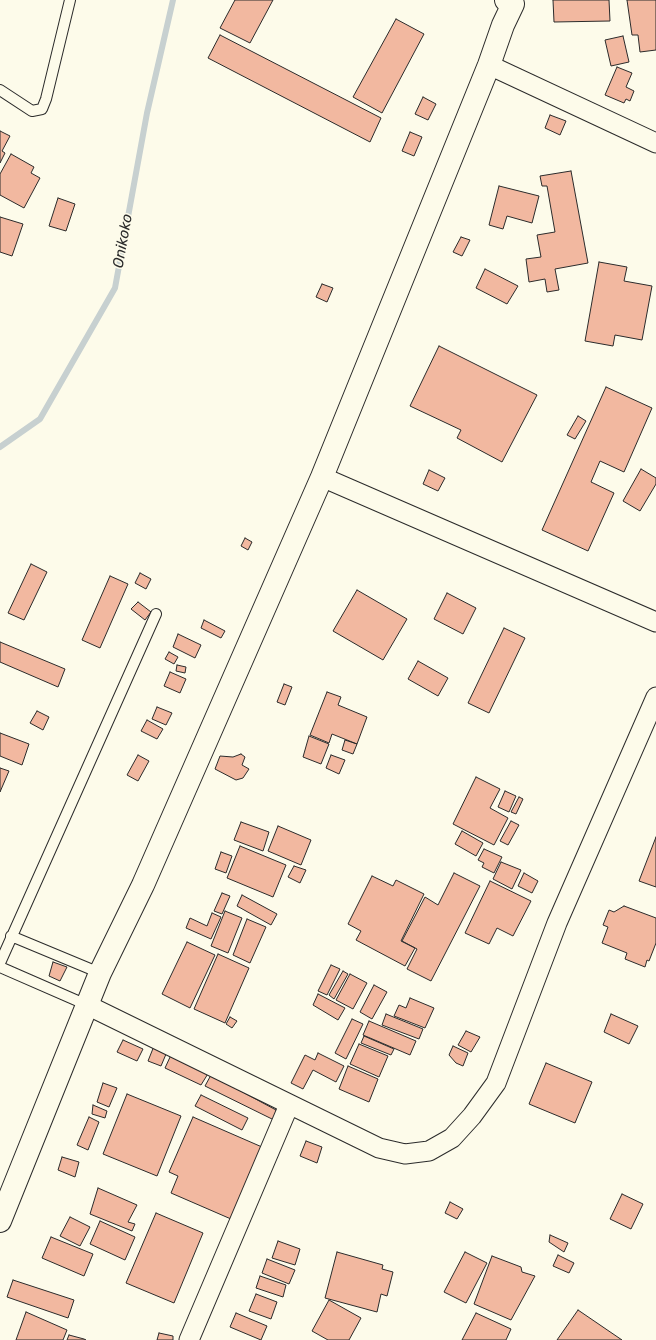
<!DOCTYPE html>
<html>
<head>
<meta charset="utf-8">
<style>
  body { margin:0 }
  canvas { display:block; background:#fdfbea }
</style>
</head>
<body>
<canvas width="656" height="1340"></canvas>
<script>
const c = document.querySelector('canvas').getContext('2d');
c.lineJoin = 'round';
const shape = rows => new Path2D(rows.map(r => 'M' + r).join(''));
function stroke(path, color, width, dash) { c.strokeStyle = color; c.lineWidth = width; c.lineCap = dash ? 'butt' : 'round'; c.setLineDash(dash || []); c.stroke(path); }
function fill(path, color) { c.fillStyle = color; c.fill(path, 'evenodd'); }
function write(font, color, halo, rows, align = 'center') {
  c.font = font + ' Rubik,sans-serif'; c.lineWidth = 3; c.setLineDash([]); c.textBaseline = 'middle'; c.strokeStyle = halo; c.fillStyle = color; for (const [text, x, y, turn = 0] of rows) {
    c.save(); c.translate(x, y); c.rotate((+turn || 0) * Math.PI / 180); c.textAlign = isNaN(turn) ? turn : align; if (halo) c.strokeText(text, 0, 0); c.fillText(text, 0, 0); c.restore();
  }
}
const stream = shape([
  [0,447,40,419,115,288,147,113,173,0]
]);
const building = shape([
  [235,0,273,0,250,43,220,28,235,0],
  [553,0,609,0,610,21,554,22,553,0],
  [627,0,656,0,656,50,640,52,638,35,632,35,627,0],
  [396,19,424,34,382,113,353,97,396,19],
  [220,35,381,118,370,142,208,58,220,35],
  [623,36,629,62,611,66,605,40,623,36],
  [617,67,632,73,626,87,634,91,630,101,626,99,624,103,605,95,617,67],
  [423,97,436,104,428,120,415,114,423,97],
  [550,115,566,121,560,135,545,128,550,115],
  [0,131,10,136,2,151,5,153,0,163,0,131],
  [410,132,422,137,414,156,402,151,410,132],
  [11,154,34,167,31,173,40,178,24,208,0,195,0,174,11,154],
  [571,171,588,263,555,269,559,290,547,292,545,279,529,282,526,259,541,257,537,235,555,232,547,186,542,186,540,176,571,171],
  [499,186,539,196,532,223,507,216,503,229,489,225,499,186],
  [58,198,75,204,66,231,49,226,58,198],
  [0,217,23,224,12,256,0,252,0,217],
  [461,237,470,240,462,256,453,252,461,237],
  [599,262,627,267,624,281,652,286,642,340,615,335,613,346,585,341,599,262],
  [485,269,518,286,507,304,476,288,485,269],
  [322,284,333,288,327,302,316,297,322,284],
  [439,346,537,395,502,462,457,438,461,430,410,406,439,346],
  [606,387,652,408,624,472,600,461,591,482,614,493,588,551,542,530,606,387],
  [578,416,586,421,575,439,567,435,578,416],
  [641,469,656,478,656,484,640,511,623,501,641,469],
  [429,470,445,478,438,491,423,484,429,470],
  [245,538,252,542,248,550,241,546,245,538],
  [31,564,47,572,24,620,8,613,31,564],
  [140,573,151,579,146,589,135,583,140,573],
  [110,576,128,584,100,648,82,640,110,576],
  [357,590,407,619,383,660,333,631,357,590],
  [447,593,476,608,463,634,434,619,447,593],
  [138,602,151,612,145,620,131,609,138,602],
  [204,620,225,631,221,638,201,628,204,620],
  [504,628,525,638,489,713,468,703,504,628],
  [178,634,201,645,195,658,173,647,178,634],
  [0,642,65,669,58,687,0,662,0,642],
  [169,652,178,657,174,664,165,659,169,652],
  [418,661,448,678,438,696,408,679,418,661],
  [177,665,186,667,185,673,176,671,177,665],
  [170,672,186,679,180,693,164,686,170,672],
  [284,684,292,687,285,705,277,702,284,684],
  [327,692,341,697,338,705,367,717,357,744,332,734,329,743,310,735,327,692],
  [157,707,172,713,166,725,152,719,157,707],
  [37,711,49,717,43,730,30,723,37,711],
  [147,720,163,729,157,739,141,731,147,720],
  [0,733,29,744,22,765,0,756,0,733],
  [309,736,329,744,321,764,303,757,309,736],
  [345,740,357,744,353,754,342,750,345,740],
  [241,754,245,757,242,765,249,769,243,778,236,780,215,769,220,756,233,757,241,754],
  [138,755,149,761,138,781,127,775,138,755],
  [331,755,345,760,339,774,326,768,331,755],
  [0,768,9,771,0,792,0,768],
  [476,777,500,789,490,808,508,818,494,845,453,824,476,777],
  [505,791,516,796,509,812,498,807,505,791],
  [519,797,523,799,516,814,511,812,519,797],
  [511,821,519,825,508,845,500,841,511,821],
  [241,822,269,832,263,851,234,840,241,822],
  [278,826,311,840,301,865,268,851,278,826],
  [462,831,483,843,476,856,455,844,462,831],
  [656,837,656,887,639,881,656,837],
  [240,846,286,865,273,897,227,878,240,846],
  [484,849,502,857,494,873,482,867,484,863,478,860,484,849],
  [221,852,232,856,226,873,215,869,221,852],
  [501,862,521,870,512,889,493,879,501,862],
  [294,866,306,870,300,883,288,877,294,866],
  [454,873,480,886,431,981,407,969,417,949,402,941,425,897,438,905,454,873],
  [524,873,538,881,532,893,518,886,524,873],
  [372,876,393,886,396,880,424,894,401,941,415,948,405,966,356,940,361,931,348,924,372,876],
  [490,881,531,901,513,936,497,928,489,944,465,933,490,881],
  [222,893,230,896,222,914,214,911,222,893],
  [242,895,277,914,271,925,237,906,242,895],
  [624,906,656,918,656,943,649,961,647,960,645,967,625,959,627,953,602,943,608,927,603,925,609,910,614,912,624,906],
  [225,911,242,918,228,953,211,946,225,911],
  [212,913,221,917,211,939,186,928,190,918,207,926,212,913],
  [247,919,266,927,250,963,233,955,247,919],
  [187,942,215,955,190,1008,162,994,187,942],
  [218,954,249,968,225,1023,194,1009,218,954],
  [53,962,67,967,60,981,49,976,53,962],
  [331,965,340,969,327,995,318,991,331,965],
  [343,971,348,974,334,999,329,995,343,971],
  [350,974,367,983,353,1009,336,1000,350,974],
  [374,985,387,992,372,1019,360,1012,374,985],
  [318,994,345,1008,338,1020,313,1005,318,994],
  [410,998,434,1008,425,1028,394,1016,399,1005,406,1008,410,998],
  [386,1014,423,1029,419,1039,382,1025,386,1014],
  [611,1014,638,1026,629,1044,604,1032,611,1014],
  [230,1017,237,1021,232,1028,226,1024,230,1017],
  [352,1019,363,1024,346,1059,335,1053,352,1019],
  [369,1021,416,1041,410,1055,363,1035,369,1021],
  [466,1031,480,1037,471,1052,458,1045,466,1031],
  [364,1036,394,1049,391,1055,361,1043,364,1036],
  [123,1040,143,1049,137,1061,117,1052,123,1040],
  [156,1041,169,1047,161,1066,148,1061,156,1041],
  [359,1044,388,1056,379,1077,350,1064,359,1044],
  [453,1046,468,1053,463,1066,456,1063,449,1055,453,1046],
  [318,1053,344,1066,336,1082,313,1070,303,1089,291,1083,305,1055,315,1060,318,1053],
  [171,1055,209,1072,201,1085,165,1068,171,1055],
  [546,1063,592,1082,575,1123,529,1104,546,1063],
  [348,1066,378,1079,369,1102,339,1089,348,1066],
  [211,1075,276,1110,274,1120,205,1086,211,1075],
  [103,1083,117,1088,109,1107,97,1102,103,1083],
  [127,1094,181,1116,157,1176,103,1154,127,1094],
  [201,1095,248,1118,242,1130,195,1106,201,1095],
  [93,1105,107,1111,105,1118,92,1114,93,1105],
  [89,1117,99,1122,88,1150,77,1145,89,1117],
  [193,1117,262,1147,231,1219,171,1193,178,1176,169,1172,193,1117],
  [306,1141,322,1147,317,1163,300,1156,306,1141],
  [62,1157,79,1162,75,1177,58,1170,62,1157],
  [98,1188,137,1205,128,1222,135,1224,132,1231,90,1214,98,1188],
  [622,1194,643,1204,631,1229,610,1219,622,1194],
  [450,1202,463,1209,457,1219,445,1213,450,1202],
  [156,1213,203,1233,174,1303,126,1283,156,1213],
  [70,1217,90,1227,80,1246,60,1236,70,1217],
  [100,1221,135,1237,125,1260,90,1244,100,1221],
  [550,1235,568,1243,564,1252,549,1242,550,1235],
  [51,1237,93,1254,84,1276,42,1258,51,1237],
  [278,1241,300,1249,295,1265,272,1258,278,1241],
  [337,1252,383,1265,382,1269,393,1272,387,1296,381,1294,377,1312,325,1298,337,1252],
  [465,1252,487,1263,466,1303,444,1292,465,1252],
  [558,1255,574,1263,569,1273,553,1266,558,1255],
  [492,1256,521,1267,522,1272,535,1276,511,1320,474,1304,492,1256],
  [267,1259,295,1270,289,1284,262,1273,267,1259],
  [260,1276,286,1285,283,1297,256,1288,260,1276],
  [13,1280,74,1300,68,1318,7,1297,13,1280],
  [256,1294,277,1302,271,1319,249,1311,256,1294],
  [329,1300,361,1318,349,1340,328,1340,312,1331,329,1300],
  [578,1310,622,1340,557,1340,578,1310],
  [26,1312,67,1330,63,1340,16,1340,26,1312],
  [236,1313,267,1326,261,1340,230,1327,236,1313],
  [476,1313,511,1329,506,1340,462,1340,476,1313],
  [159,1333,173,1336,173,1340,157,1340,159,1333],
  [69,1335,84,1339,86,1340,67,1340,69,1335]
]);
const lane = shape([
  [0,90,32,111,42,109,46,99,70,0],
  [11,936,100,973],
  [0,963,156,614],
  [0,967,87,1005]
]);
const street = shape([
  [489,65,656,143],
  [322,477,656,622],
  [87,1005,379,1148,405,1154,429,1151,452,1138,472,1116,496,1083,557,923,656,697],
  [189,1340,289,1105]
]);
const secondary = shape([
  [0,1221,100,973,143,885,322,477,489,65,503,25,513,4,506,0]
]);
const waterNames = [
  ["Onikoko",123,241,-80]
];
stroke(stream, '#c7d0d0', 6);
fill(building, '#f2b8a0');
stroke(building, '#2b2b2b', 1);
stroke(lane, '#2b2b2b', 12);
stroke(street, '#2b2b2b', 21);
stroke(secondary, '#2b2b2b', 24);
stroke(lane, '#fdfbea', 10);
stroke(street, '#fdfbea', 19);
stroke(secondary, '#fdfbea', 22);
write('italic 15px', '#2b2b2b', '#fdfbea', waterNames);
</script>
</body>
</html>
